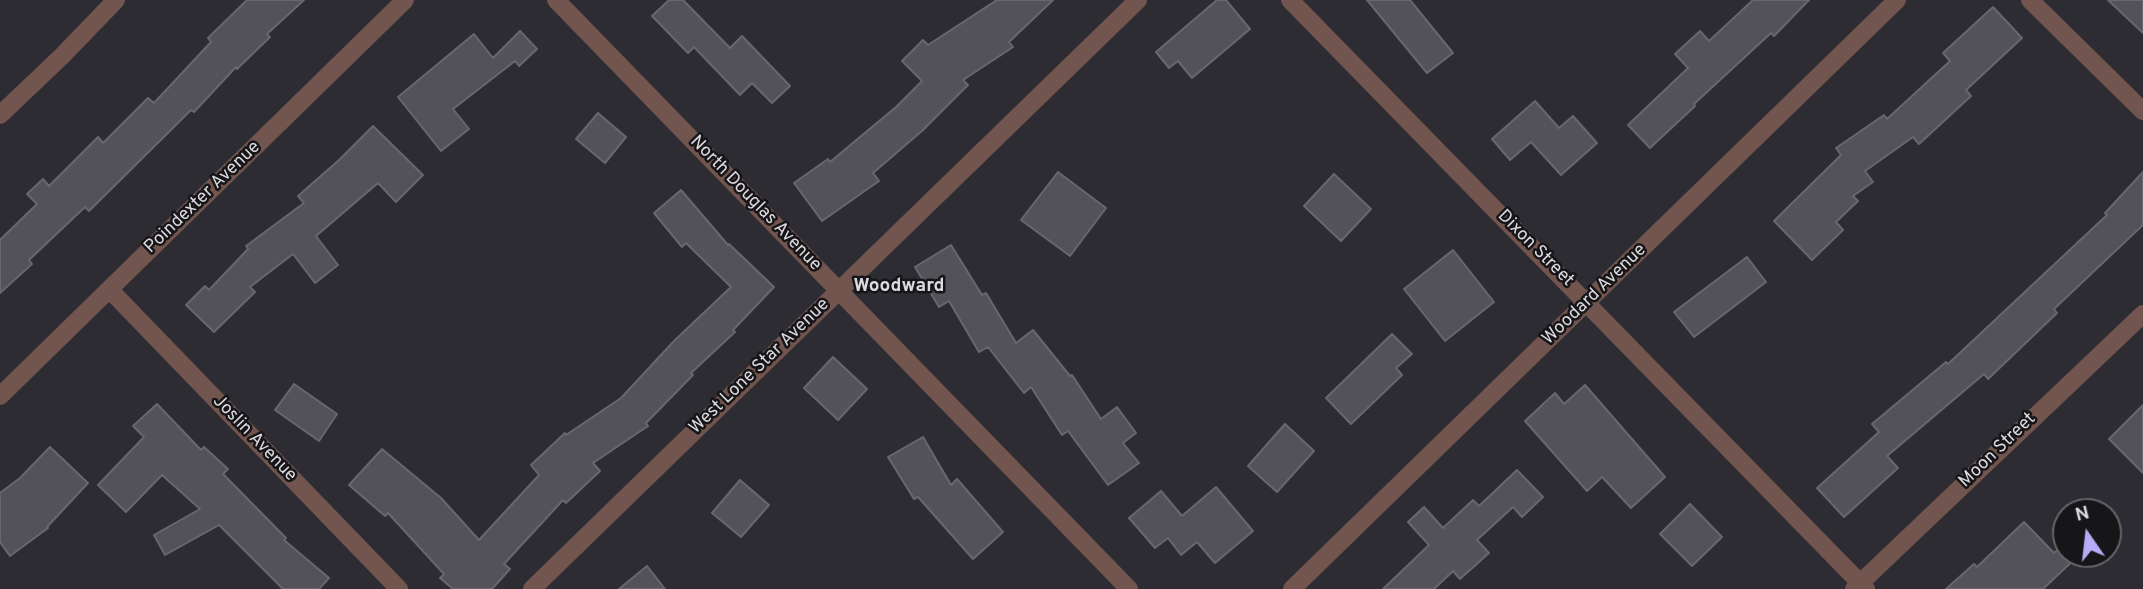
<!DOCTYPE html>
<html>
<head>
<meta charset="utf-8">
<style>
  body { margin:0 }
  #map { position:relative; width:2143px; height:589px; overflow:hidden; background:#2e2c33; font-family:Overpass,sans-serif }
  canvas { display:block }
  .north { position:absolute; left:2052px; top:498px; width:70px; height:70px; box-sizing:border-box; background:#161518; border:2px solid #656468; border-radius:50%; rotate:346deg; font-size:19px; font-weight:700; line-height:28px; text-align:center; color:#dcdadf }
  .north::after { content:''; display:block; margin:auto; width:24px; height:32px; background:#b9aaf7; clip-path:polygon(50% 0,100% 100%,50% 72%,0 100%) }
</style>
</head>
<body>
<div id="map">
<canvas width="2143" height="589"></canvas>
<div class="north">N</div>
</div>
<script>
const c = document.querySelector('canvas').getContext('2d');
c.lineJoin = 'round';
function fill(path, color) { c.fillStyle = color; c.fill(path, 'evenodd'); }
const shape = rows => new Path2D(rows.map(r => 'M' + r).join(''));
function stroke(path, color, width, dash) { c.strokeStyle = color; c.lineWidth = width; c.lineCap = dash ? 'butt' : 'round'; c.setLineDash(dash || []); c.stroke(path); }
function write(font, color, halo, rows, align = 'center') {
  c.font = font + ' Overpass,sans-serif'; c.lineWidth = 5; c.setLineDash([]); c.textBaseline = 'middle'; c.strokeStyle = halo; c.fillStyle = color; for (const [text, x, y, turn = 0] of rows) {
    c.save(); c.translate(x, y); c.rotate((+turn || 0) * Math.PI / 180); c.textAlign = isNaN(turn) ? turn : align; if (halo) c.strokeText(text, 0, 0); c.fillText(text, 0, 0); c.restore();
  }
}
const building = shape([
  [247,0,304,0,267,34,270,37,237,69,236,67,194,112,191,110,89,211,85,207,29,260,32,264,0,293,0,240,37,204,27,194,43,179,49,186,98,137,103,143,148,98,154,103,211,42,208,38,247,0],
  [669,0,683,0,730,48,742,36,790,86,772,103,752,83,740,95,694,47,688,53,652,16,669,0],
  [997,0,1053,0,1009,42,1013,47,963,80,968,85,923,130,873,173,879,181,822,221,794,183,828,159,830,162,896,107,922,81,902,61,923,40,928,45,997,0],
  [1217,0,1226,0,1250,29,1192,78,1178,61,1169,68,1156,52,1217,0],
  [1367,0,1410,0,1453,53,1427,73,1367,0],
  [1753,0,1809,0,1774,36,1771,33,1694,104,1695,106,1650,148,1628,125,1688,68,1675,54,1700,31,1709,41,1753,0],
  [2108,0,2143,0,2143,33,2108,0],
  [1993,7,2022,38,1966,90,1971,96,1919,144,1913,137,1865,171,1873,182,1853,196,1858,201,1836,222,1843,230,1812,260,1774,221,1841,155,1836,148,1884,115,1887,119,1950,61,1943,53,1993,7],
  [520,31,537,49,519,66,515,61,453,109,469,129,441,151,398,97,474,34,493,58,520,31],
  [1535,101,1559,128,1573,116,1597,143,1561,175,1531,142,1510,160,1492,139,1535,101],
  [598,113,626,137,605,163,576,139,598,113],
  [373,126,423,175,396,202,378,183,316,236,338,265,315,283,293,254,250,287,255,292,214,332,186,305,205,286,209,290,248,249,246,246,304,203,298,196,339,160,373,126],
  [1058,172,1106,208,1070,256,1021,220,1058,172],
  [2143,172,2143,225,2054,309,2057,313,1988,379,1984,374,1887,456,1898,468,1844,517,1817,488,1879,432,1872,424,1946,362,1948,364,2107,215,2105,213,2143,172],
  [1334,174,1371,209,1341,241,1304,206,1334,174],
  [681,190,728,245,729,244,774,287,733,330,735,332,691,373,693,375,646,423,648,426,593,463,600,471,566,503,563,500,504,564,510,569,492,589,453,589,440,578,444,574,388,513,385,516,349,485,382,449,441,498,479,540,539,475,531,465,565,433,566,435,621,398,674,341,731,287,686,243,682,247,654,213,681,190],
  [951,245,982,295,986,293,1016,343,1033,330,1070,376,1072,375,1101,419,1117,407,1136,433,1123,443,1139,463,1108,485,1068,431,1062,435,1031,387,1024,393,988,347,979,352,949,301,939,307,915,267,951,245],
  [1453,250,1494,302,1445,341,1404,289,1453,250],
  [1747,257,1766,282,1694,337,1674,312,1747,257],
  [1392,334,1412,354,1396,368,1402,375,1351,424,1326,398,1392,334],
  [833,357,867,389,838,420,804,388,833,357],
  [294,384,337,414,319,441,275,410,294,384],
  [1585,385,1665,477,1631,508,1602,477,1587,491,1525,421,1555,393,1564,404,1585,385],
  [157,404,201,450,204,447,228,469,223,474,286,538,284,540,329,578,319,589,283,589,219,525,165,555,154,535,200,509,162,475,126,512,98,485,144,437,133,426,157,404],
  [2143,405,2143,473,2109,439,2143,405],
  [1285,424,1314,451,1277,492,1248,466,1285,424],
  [923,437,951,485,957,479,1003,532,973,559,918,497,914,499,888,457,923,437],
  [50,447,88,483,47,527,48,528,10,556,0,542,0,493,20,478,50,447],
  [1517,470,1543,497,1522,517,1513,507,1477,540,1489,553,1460,579,1453,571,1434,589,1383,589,1429,545,1408,522,1424,507,1443,528,1473,500,1479,506,1517,470],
  [740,480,769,505,741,537,712,513,740,480],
  [1216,487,1253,531,1215,563,1197,542,1181,555,1168,538,1155,548,1129,518,1161,491,1182,516,1216,487],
  [1690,504,1722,537,1692,566,1660,534,1690,504],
  [2024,522,2054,553,2066,542,2066,554,2080,554,2043,589,1946,589,1974,564,1977,567,2024,522],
  [647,566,665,589,619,589,647,566]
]);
const minor = shape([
  [556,0,1129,589],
  [1290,0,1866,589],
  [2030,0,2143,111],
  [0,115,62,56,116,0],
  [110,290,399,589],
  [0,396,405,0],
  [532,589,1138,0],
  [1292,589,1897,0],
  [1854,589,2143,314]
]);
const streetNames = [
  ["Poindexter Avenue",203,198,-44],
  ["North Douglas Avenue",755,204,46],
  ["Dixon Street",1535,249,45],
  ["Woodard Avenue",1595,295,-44],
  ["West Lone Star Avenue",760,367,-44],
  ["Joslin Avenue",254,439,46],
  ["Moon Street",1998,451,-44]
];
const neighbourhoodNames = [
  ["Woodward",899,287]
];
fill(building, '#545259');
stroke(building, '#68666e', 2);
stroke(minor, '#72554e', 18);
write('18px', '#dcdadf', '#161518', streetNames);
write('bold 19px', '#dcdadf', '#161518', neighbourhoodNames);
</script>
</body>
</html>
